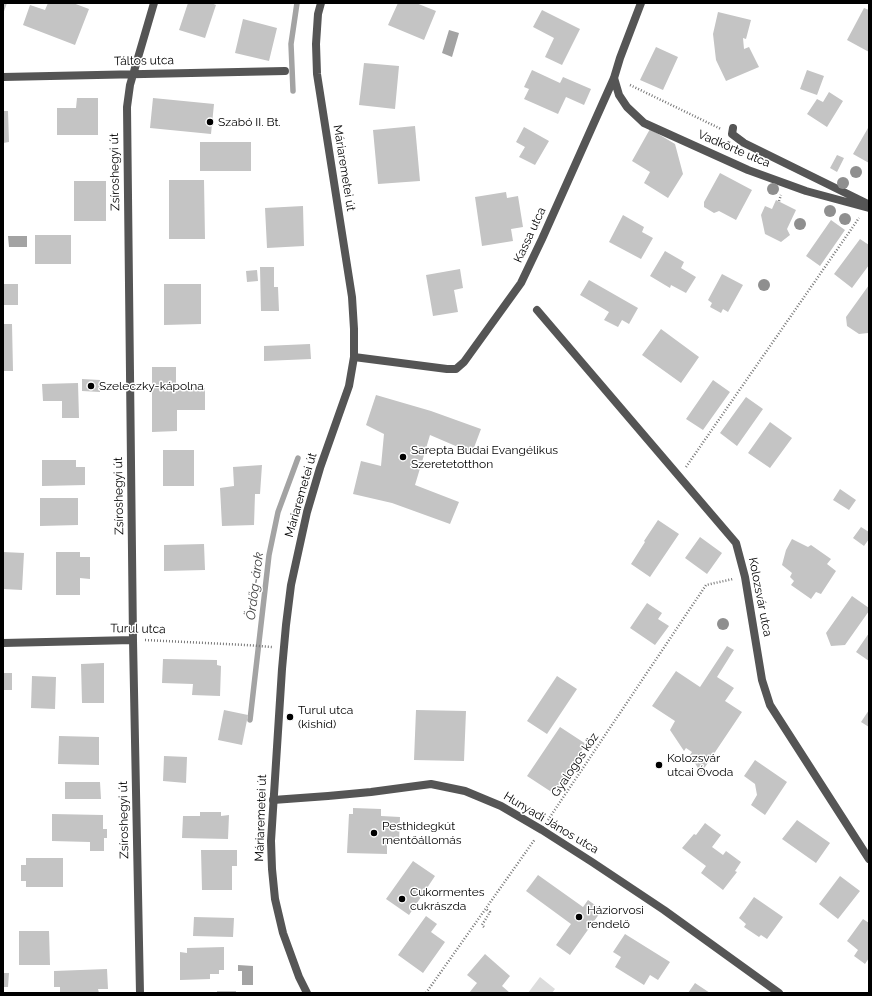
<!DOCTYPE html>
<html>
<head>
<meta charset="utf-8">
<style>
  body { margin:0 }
  #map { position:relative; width:872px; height:996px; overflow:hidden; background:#fff; font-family:Raleway,sans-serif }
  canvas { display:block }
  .frame { position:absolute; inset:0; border:4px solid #000; pointer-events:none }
</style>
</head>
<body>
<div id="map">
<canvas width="872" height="996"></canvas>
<div class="frame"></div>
</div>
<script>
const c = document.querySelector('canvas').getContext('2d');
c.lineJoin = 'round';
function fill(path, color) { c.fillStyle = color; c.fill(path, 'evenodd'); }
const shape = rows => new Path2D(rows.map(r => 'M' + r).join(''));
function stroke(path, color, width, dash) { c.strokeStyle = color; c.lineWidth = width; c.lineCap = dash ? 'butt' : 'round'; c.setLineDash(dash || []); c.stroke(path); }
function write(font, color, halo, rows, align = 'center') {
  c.font = font + ' Raleway,sans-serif'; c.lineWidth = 3; c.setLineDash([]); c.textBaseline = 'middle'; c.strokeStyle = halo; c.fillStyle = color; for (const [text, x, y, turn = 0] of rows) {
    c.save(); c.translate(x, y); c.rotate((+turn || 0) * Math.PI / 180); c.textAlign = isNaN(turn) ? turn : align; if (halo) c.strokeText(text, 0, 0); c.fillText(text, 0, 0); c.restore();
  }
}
const green = shape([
  [540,977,555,989,552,993,528,993]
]);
const water = shape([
  [449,30,459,33,452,57,442,53],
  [8,236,27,236,27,247,9,247],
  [238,965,253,966,253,985,242,985,242,971,238,971]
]);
const stream = shape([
  [293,91,291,44,297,3],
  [250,720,269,555,278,512,298,458]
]);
const building = shape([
  [3,3,7,3,3,14],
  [48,3,73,3,89,9,75,45,23,25,30,5,45,10],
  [188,3,211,3,216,5,205,38,179,30],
  [398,3,416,3,436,11,424,40,388,25],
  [864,8,869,10,869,52,847,40],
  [542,10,580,29,562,65,545,57,554,38,533,27],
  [718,12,751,20,746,39,743,38,744,49,749,47,759,67,726,81,716,60,713,34],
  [243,19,277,28,269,61,235,53],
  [656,47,678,57,663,90,640,80],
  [364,63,399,66,395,109,359,105],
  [532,70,560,83,563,77,591,89,584,105,566,97,558,114,524,99,529,89,524,87],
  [807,70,824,76,817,95,800,89],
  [829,92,843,101,827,127,807,114,817,99,823,102],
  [77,98,98,98,98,135,57,135,57,108,76,108],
  [153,98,214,104,211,134,150,128],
  [3,111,8,111,9,142,3,143],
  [415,126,420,181,378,184,373,130],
  [524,127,549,141,535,165,519,157,525,147,516,142],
  [868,128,869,128,869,163,853,154],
  [650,129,675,144,683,174,668,198,644,183,650,172,632,161],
  [200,142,251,142,251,171,200,171],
  [837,155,844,158,837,172,830,168],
  [720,173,752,190,736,220,719,211,714,213,704,207,704,202],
  [169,180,204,180,205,239,169,239],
  [74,181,106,181,106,221,74,221],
  [506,192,507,198,518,196,523,227,511,229,513,241,482,246,475,197],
  [776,200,796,210,787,229,790,235,781,242,765,234,761,215,765,206,772,209],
  [303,206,304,246,267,248,265,208],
  [623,215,644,227,642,232,653,238,641,259,609,242],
  [831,220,845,230,820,266,806,256],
  [35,235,71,235,71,264,35,264],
  [860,239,869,245,869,265,852,288,834,274],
  [665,251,684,262,681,268,696,277,686,293,671,285,670,288,650,276],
  [260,267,274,267,274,287,278,287,279,311,261,311],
  [460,269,463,288,454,290,458,312,433,316,426,275],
  [257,270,258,281,247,282,246,271],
  [722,274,743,285,728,312,723,309,721,313,710,307,712,303,708,300],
  [589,280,638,308,629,324,622,320,618,327,604,320,609,312,580,295],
  [3,284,18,284,18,305,3,305],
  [164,284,201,284,201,324,164,325],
  [869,285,869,332,868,333,859,334,847,326,846,317],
  [3,324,12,324,13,371,3,371],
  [661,329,699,357,681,383,642,355],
  [310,344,311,359,264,361,264,346],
  [152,367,176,367,176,389,205,388,205,410,177,410,177,431,152,432],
  [82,379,100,380,100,392,82,391],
  [713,380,730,392,703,430,686,419],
  [78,383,79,418,62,418,62,401,43,401,42,384],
  [376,395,431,411,481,429,472,453,430,435,415,485,459,502,450,524,392,503,353,494,361,461,381,466,384,434,366,425],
  [746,397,763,409,737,446,720,433],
  [770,422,792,438,770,468,748,453],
  [163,450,194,450,194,486,163,486],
  [42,460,76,460,76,467,85,467,85,485,42,486],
  [262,465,260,494,255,494,254,525,222,526,220,488,234,486,233,467],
  [840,489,856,500,849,510,833,500],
  [40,498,78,498,78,525,40,526],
  [658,520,679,534,650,577,631,564,645,542,644,541],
  [861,527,869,532,869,539,864,546,853,538],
  [700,537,722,553,707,574,685,558],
  [792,539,808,547,811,545,831,559,827,564,836,571,821,594,816,592,811,599,791,585,794,581,790,577,792,573,782,565,786,550],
  [204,544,205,570,164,571,164,545],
  [3,552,24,553,22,590,3,589],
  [56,552,80,552,80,557,90,557,90,579,80,578,80,595,56,595],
  [852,596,869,608,869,611,845,645,831,646,826,633],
  [647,603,662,613,658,619,669,626,655,645,630,628],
  [869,633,869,661,856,652],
  [727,646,734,650,717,677,734,688,725,701,742,712,701,773,690,755,692,752,686,748,684,751,670,730,675,721,652,706,676,671,700,687],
  [163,659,217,660,217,665,221,666,220,696,192,695,193,684,162,683],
  [104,663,104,703,82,703,81,664],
  [3,673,12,673,12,690,3,690],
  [32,676,56,677,55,709,31,708],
  [557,676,577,689,547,734,527,721],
  [224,710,248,715,242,745,218,740],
  [416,710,466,711,464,761,414,760],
  [869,710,869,727,861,722],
  [560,727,586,744,553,793,527,776],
  [59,736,99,737,99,765,58,764],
  [164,756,187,757,186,783,163,781],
  [755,760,787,782,765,815,751,805,757,795,755,784,744,776],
  [65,782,100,782,101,799,65,799],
  [353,808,381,809,381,816,400,817,399,842,387,842,387,854,347,853,349,814,353,814],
  [200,812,221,812,221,816,229,815,228,839,182,838,183,816,200,816],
  [52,814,103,815,103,829,107,829,107,838,104,838,104,851,90,851,90,842,52,841],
  [797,820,830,843,816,863,782,839],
  [705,823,721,835,712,847,723,855,726,851,741,862,735,871,737,872,723,890,701,873,706,866,682,848,694,834,696,835],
  [201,850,237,850,237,866,232,866,232,890,202,890],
  [26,858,63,858,63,887,26,887,26,881,21,881,21,865,26,865],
  [413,861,435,876,409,915,386,899],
  [538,875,583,907,588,900,602,910,570,955,556,945,571,924,526,891],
  [840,876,860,891,838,919,819,904],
  [754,897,783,917,767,939,761,935,759,937,744,927,746,924,739,918],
  [426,916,437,924,431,932,445,942,423,973,398,955],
  [194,917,234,918,233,937,193,936],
  [863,919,869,923,869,958,865,964,854,956,858,950,847,941],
  [19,931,49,931,50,965,19,965],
  [625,934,670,962,658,980,650,975,644,985,615,967,621,957,613,952],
  [224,947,224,970,219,970,219,974,210,974,210,979,180,980,180,952,187,953,187,948],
  [485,954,510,976,502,986,510,993,469,993,477,983,467,975],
  [107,969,108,989,98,989,99,993,60,993,60,987,54,987,54,971],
  [3,973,9,973,8,987,3,987],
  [695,983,710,993,688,993],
  [217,991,236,991,236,993,217,993]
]);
const path = shape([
  [630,85,721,129],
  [779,201,781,195],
  [686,467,859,218],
  [145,640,246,645,272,647],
  [548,820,706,585,733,579],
  [484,927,482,925,490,912,486,909],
  [426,993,535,839]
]);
const minor = shape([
  [3,77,285,71],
  [614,78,619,95,627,107,644,123,748,170,806,191,869,208],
  [733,128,732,134,744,143,868,204],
  [537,310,736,543,745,577,762,680,770,705,869,859],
  [354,357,447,369,456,369,464,362,521,283,542,239,614,78,620,58,641,3],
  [3,643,133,640],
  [273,800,328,796,371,792,431,784,465,791,501,806,542,830,592,862,664,910,779,993],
  [140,993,133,640,127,107,130,85,154,3]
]);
const tertiary = shape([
  [307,993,299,977,283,933,275,899,272,869,271,841,282,669,286,625,291,585,307,512,320,468,349,386,354,357,354,329,352,297,317,74,316,44,318,14,321,3]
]);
const trees = [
  [856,172],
  [843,183],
  [773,189],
  [830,211],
  [845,219],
  [800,224],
  [764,285],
  [723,624]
];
const markers = [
  [210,122,4,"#000"],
  [91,386,4,"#000"],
  [403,457,4,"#000"],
  [290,717,4,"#000"],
  [659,765,4,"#000"],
  [374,833,4,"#000"],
  [402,899,4,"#000"],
  [579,917,4,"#000"]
];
const streetNames = [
  ["Táltos utca",144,61,-1],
  ["Vadkörte utca",734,149,23],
  ["Máriaremetei út",344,168,81],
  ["Zsíroshegyi út",115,172,-91],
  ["Kassa utca",530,235,-65],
  ["Máriaremetei út",301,495,-74],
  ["Zsíroshegyi út",119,496,-91],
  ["Kolozsvár utca",760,597,79],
  ["Turul utca",138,629,1],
  ["Gyalogos köz",575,765,-56],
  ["Máriaremetei út",261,818,-88],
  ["Zsíroshegyi út",124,820,-91],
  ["Hunyadi János utca",551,823,31]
];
const poiNames = [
  ["Szabó II. Bt.",218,122],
  ["Szeleczky-kápolna",99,386],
  ["Sarepta Budai Evangélikus",411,450],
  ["Szeretetotthon",411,464],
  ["Turul utca",298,710],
  ["(kishíd)",298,724],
  ["Kolozsvár",667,758],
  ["utcai Óvoda",667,772],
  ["Pesthidegkút",382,826],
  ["mentőállomás",382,840],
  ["Cukormentes",410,892],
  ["cukrászda",410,906],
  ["Háziorvosi",587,910],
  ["rendelő",587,924]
];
const waterNames = [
  ["Ördög-árok",255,586,-83]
];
fill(green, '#dcdcdc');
fill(water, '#a3a3a3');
stroke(stream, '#a3a3a3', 5.5);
fill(building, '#c4c4c4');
stroke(path, '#777', 2.5, [1, 2]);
stroke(minor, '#555', 8);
stroke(tertiary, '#555', 8);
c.fillStyle = '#8f8f8f';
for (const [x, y] of trees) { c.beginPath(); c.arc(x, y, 6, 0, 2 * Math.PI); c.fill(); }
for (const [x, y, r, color] of markers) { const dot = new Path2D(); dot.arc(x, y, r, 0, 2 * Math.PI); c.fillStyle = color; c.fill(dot); stroke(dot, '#fff', 1.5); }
write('12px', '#000', '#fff', streetNames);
write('12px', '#000', '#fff', poiNames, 'left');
write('italic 13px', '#444', '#fff', waterNames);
</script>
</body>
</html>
